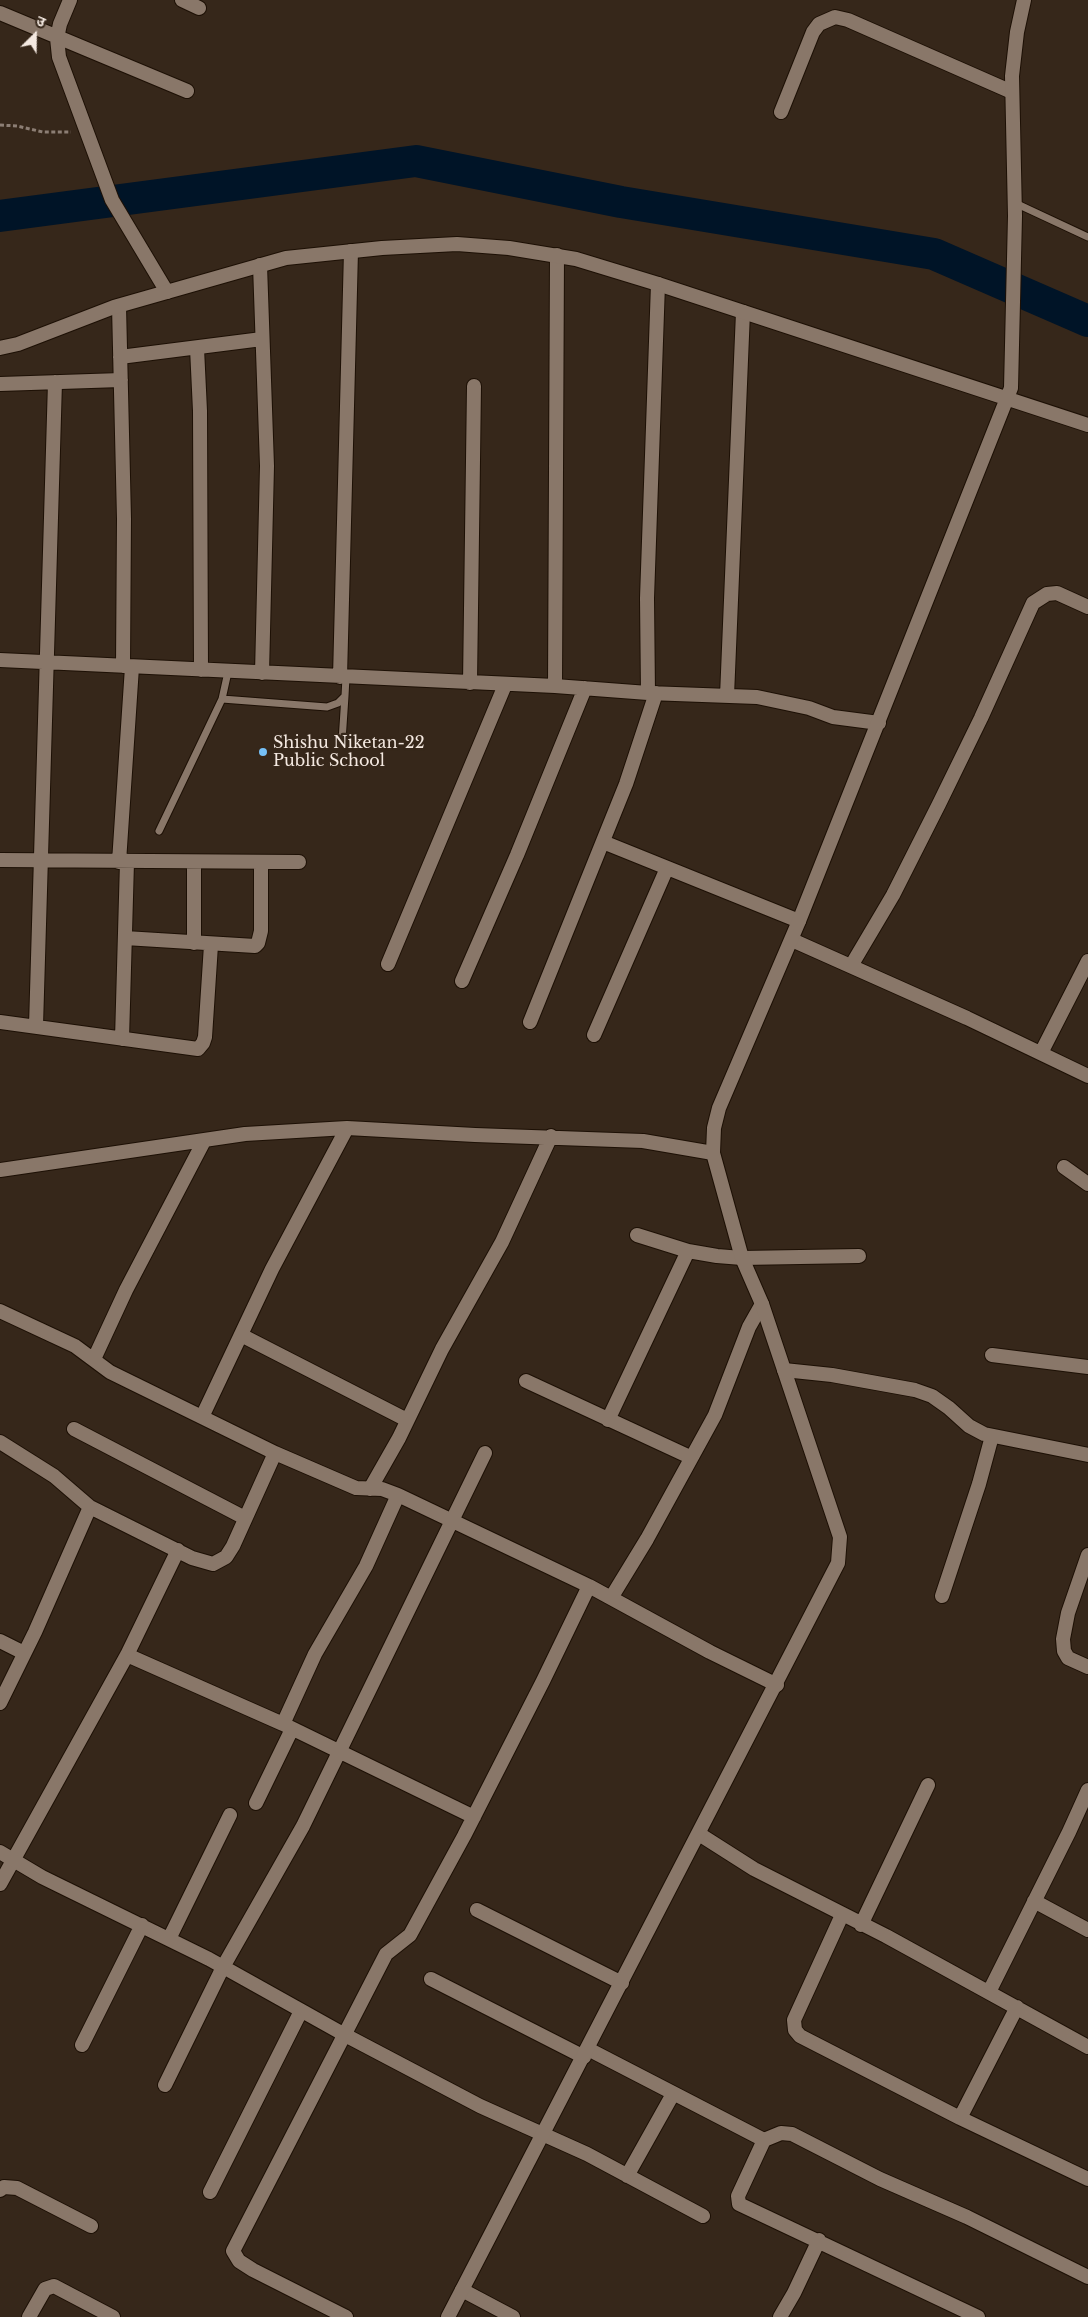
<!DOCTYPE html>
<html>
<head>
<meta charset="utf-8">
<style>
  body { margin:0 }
  #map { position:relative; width:1088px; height:2317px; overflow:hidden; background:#36271a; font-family:"Libre Baskerville","Noto Sans Devanagari",serif }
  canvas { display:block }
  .north { position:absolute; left:10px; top:10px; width:50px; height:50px; -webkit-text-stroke:4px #36271a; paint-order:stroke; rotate:23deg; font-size:14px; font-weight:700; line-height:20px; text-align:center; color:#f4e9e1 }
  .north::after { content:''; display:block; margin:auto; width:18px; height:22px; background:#f4e9e1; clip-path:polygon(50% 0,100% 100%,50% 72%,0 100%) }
</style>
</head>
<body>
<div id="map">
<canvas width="1088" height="2317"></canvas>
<div class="north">उ</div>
</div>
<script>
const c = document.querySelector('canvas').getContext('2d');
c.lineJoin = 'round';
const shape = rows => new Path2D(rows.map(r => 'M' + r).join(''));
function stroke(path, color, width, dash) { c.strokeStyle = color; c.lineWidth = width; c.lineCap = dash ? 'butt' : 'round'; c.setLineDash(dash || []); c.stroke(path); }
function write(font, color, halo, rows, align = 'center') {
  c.font = font + ' "Libre Baskerville",serif'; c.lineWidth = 4.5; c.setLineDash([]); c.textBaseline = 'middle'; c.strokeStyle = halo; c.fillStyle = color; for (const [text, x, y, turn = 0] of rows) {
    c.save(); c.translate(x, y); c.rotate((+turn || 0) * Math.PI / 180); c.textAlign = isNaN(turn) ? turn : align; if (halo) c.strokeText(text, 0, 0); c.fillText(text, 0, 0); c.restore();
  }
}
const river = shape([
  [0,216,416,161,621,202,934,254,1088,321]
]);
const path = shape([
  [0,125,17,126,43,132,71,132]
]);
const service = shape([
  [1015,203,1088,237],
  [228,672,222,699,327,707,338,703,345,696,346,677],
  [342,741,345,696],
  [159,831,222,699]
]);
const minor = shape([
  [70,0,60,24,57,38,59,57,112,200,167,292],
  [182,0,199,8],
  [0,13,187,91],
  [781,112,813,32,819,24,835,17,848,20,1012,92],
  [260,265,267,466,262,673],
  [119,306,124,519,123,666],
  [197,348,200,411,201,670],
  [120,357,262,339],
  [0,384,121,380],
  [0,660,555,686,648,693,757,697,809,708,833,717,879,723],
  [340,677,351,251],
  [470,683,474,386],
  [555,686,557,255],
  [648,693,647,598,658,284],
  [727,696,743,312],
  [603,842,799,921],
  [0,860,299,862],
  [119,862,132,667],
  [194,862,194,943],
  [125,938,255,946,258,943,261,931,261,862],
  [792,940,967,1018,1088,1076],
  [388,964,505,685],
  [851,966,893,895,939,804,981,718,1033,603,1047,594,1057,593,1088,607],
  [462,981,517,855,585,688],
  [0,1022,198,1049,203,1043,205,1037,211,945],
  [530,1022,626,784,656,693],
  [36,1026,55,382],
  [594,1035,667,868],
  [122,1039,127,862],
  [1041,1053,1088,961],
  [1064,1167,1088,1184],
  [0,1170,245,1134,347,1128,475,1135,643,1141,713,1153],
  [637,1235,688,1251,717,1256,742,1258,859,1256],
  [0,1311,75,1346,110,1372,275,1453,356,1488,382,1489,398,1495,366,1566,315,1654,283,1724],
  [241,1335,407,1420],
  [992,1355,1088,1367],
  [94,1359,126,1290,204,1141],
  [784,1370,832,1375,915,1390,932,1396,949,1408,969,1426,984,1434,1088,1455],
  [526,1381,690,1457],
  [202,1417,272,1269,347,1128],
  [608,1420,688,1251],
  [74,1429,245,1518],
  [0,1442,54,1476,90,1507,192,1558,213,1564,226,1557,233,1546,275,1453],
  [370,1489,399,1438,442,1349,502,1242,551,1136],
  [398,1495,589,1586,710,1652,777,1685],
  [1088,1555,1068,1613,1063,1639,1064,1651,1068,1658,1088,1667],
  [942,1596,979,1484,992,1436],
  [611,1598,647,1539,715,1415,749,1327,762,1304],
  [0,1641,24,1653],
  [127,1655,283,1724,474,1817],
  [0,1703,35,1632,90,1507],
  [256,1803,292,1729],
  [699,1834,754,1869,886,1936,1088,2047],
  [0,1852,42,1877,209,1959,345,2035,480,2106,587,2154,703,2216],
  [0,1884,127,1655,178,1550],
  [1034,1901,1088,1930],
  [477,1910,622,1983],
  [842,1915,794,2020,795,2030,800,2036,960,2118,1088,2179],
  [861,1925,928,1785],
  [169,1939,230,1815],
  [431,1979,584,2057],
  [989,1992,1069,1832,1088,1790],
  [82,2045,142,1925],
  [588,2049,764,2140],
  [165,2085,223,1967,303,1826,485,1453],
  [960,2118,1017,2007],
  [627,2176,673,2094],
  [0,2190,4,2187,17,2188,91,2226],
  [210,2192,301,2011],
  [462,2290,513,2317],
  [29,2317,45,2289,54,2286,113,2317],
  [346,2317,253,2270,239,2261,233,2251,386,1954,410,1935,464,1836,543,1681,589,1586],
  [780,2317,794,2293,819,2240],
  [978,2317,739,2204,738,2196,764,2140,781,2133,792,2134,880,2179,967,2217,1088,2277]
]);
const tertiary = shape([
  [0,348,18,344,114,307,286,258,382,248,457,244,509,248,576,259,658,284,1088,425],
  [448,2317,838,1563,840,1537,762,1304,742,1258,713,1153,714,1128,719,1108,799,921,1011,388,1015,216,1012,76,1017,32,1024,0]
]);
const markers = [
  [263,752,5,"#76c0f7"]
];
const poiNames = [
  ["Shishu Niketan-22",273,743],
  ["Public School",273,761]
];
stroke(river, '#001427', 32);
stroke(service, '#1d1005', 9);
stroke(minor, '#1d1005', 16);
stroke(tertiary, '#1d1005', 16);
stroke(path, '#8c7e74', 3, [4, 2.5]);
stroke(service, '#897769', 7);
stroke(minor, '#897769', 14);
stroke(tertiary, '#897769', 14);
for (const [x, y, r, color] of markers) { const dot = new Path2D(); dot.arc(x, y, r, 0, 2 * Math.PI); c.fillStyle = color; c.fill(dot); stroke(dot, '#36271a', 2); }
write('16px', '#f4e9e1', '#36271a', poiNames, 'left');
</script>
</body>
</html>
